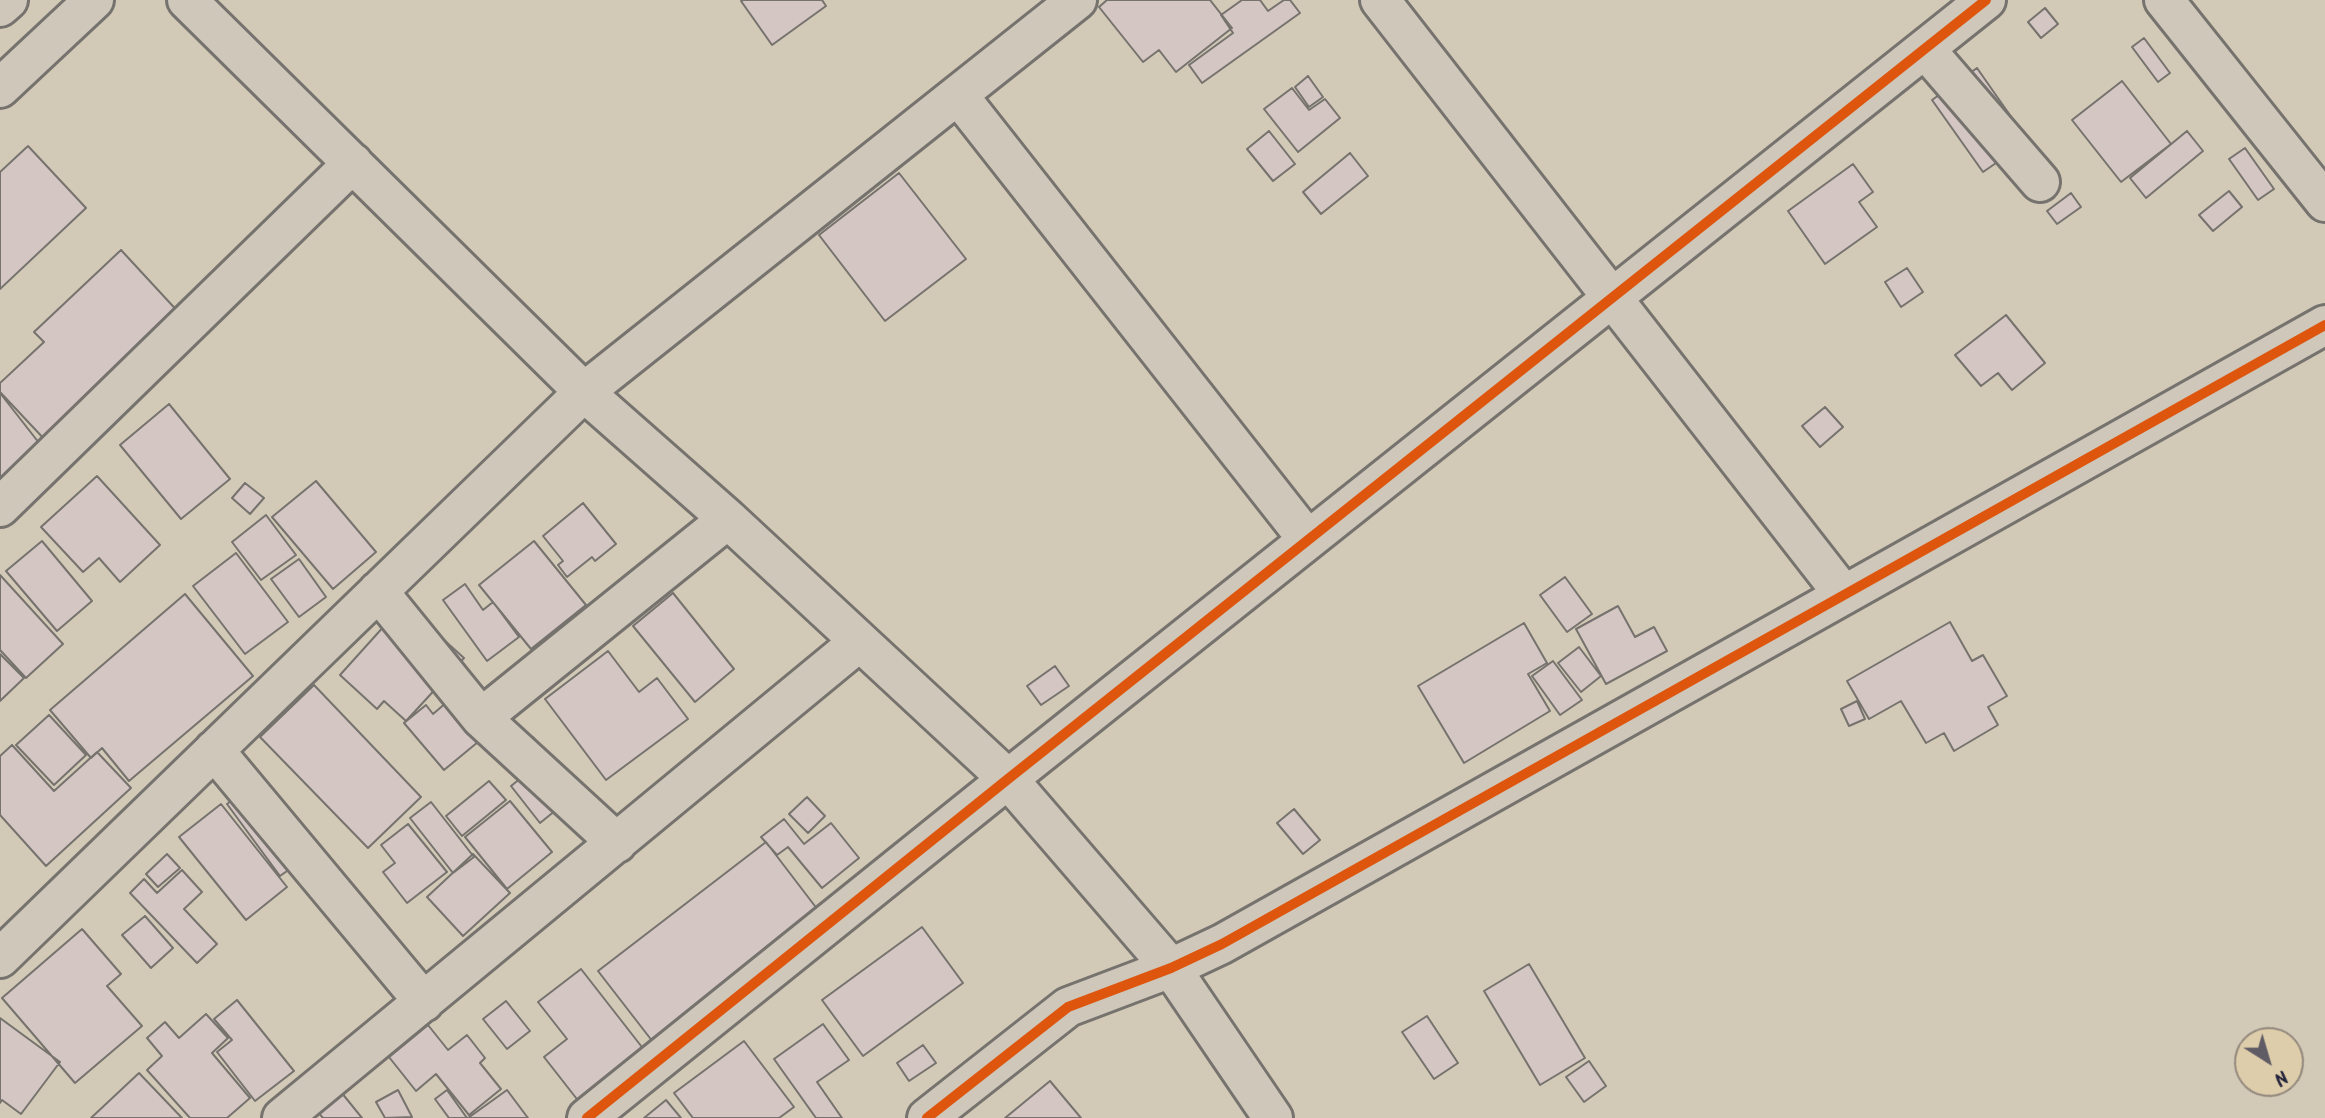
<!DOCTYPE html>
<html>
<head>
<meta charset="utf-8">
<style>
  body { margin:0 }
  #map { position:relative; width:2325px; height:1118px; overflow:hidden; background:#d2c9b6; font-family:Kalam,sans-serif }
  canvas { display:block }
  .north { position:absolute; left:2234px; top:1027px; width:70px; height:70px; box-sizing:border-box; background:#decdaa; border:2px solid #93897e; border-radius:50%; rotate:143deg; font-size:19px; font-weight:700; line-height:28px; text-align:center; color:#22223b }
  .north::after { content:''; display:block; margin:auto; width:24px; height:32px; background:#605c66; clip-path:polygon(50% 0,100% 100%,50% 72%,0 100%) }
</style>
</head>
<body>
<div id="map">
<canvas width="2325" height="1118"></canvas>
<div class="north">N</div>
</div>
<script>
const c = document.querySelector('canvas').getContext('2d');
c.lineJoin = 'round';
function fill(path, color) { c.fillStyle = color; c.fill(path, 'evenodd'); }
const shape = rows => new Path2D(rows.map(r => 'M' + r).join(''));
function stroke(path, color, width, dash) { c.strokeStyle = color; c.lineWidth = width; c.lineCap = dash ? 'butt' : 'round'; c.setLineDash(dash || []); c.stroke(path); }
const building = shape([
  [743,0,822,0,826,6,772,45,741,1,743,0],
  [1107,0,1210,0,1232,28,1176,72,1159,50,1143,62,1099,7,1107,0],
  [1242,0,1260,0,1268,11,1284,0,1290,0,1300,13,1202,83,1189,65,1233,33,1221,15,1242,0],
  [2045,8,2058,24,2041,38,2028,22,2045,8],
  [2144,38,2170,73,2158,82,2132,47,2144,38],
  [1977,68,2028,141,1983,172,1932,100,1977,68],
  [1308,76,1323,97,1309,107,1295,87,1308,76],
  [2122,81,2171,144,2121,182,2072,120,2122,81],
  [1292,88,1309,110,1325,99,1340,118,1298,152,1264,109,1292,88],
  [1269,131,1295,164,1273,181,1247,149,1269,131],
  [2187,131,2203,151,2146,198,2130,178,2187,131],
  [28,146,86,208,0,289,0,172,28,146],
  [2245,148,2274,189,2258,200,2229,159,2245,148],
  [1350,153,1368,176,1321,214,1303,192,1350,153],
  [1853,164,1873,192,1859,202,1877,227,1825,264,1788,211,1853,164],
  [899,173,966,259,885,321,819,235,899,173],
  [2229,191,2242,207,2213,231,2199,215,2229,191],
  [2071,193,2081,207,2057,224,2047,211,2071,193],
  [121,250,182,316,47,442,0,392,0,383,44,342,34,332,121,250],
  [1907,268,1923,292,1901,307,1885,282,1907,268],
  [2006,315,2045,363,2012,390,1998,373,1981,386,1955,355,2006,315],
  [0,393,43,448,0,482,0,393],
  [169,404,230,479,181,519,120,445,169,404],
  [1825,407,1843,427,1820,447,1802,426,1825,407],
  [97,476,160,545,120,582,99,558,83,572,41,527,97,476],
  [316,481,376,552,333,589,272,517,316,481],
  [245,483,264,498,250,514,232,498,245,483],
  [583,503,616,544,595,561,592,557,567,577,558,565,563,561,543,536,583,503],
  [266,515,296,555,261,580,232,542,266,515],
  [42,541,92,601,57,631,6,571,42,541],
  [534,541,586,605,531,649,479,585,534,541],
  [236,553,288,622,245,654,193,586,236,553],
  [299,559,326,597,299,617,271,579,299,559],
  [0,575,63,644,26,678,0,650,0,575],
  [1565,577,1592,614,1567,632,1540,595,1565,577],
  [465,584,483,610,493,602,519,637,487,661,443,600,465,584],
  [673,593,734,669,695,702,633,626,673,593],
  [185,594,253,676,129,781,102,748,91,758,50,710,185,594],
  [404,604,464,658,406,721,384,701,377,709,340,675,404,604],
  [1618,606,1635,637,1654,627,1667,651,1606,684,1576,629,1618,606],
  [1950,622,1972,661,1983,655,2007,696,1988,707,1998,725,1954,751,1944,733,1926,743,1901,701,1869,719,1847,681,1950,622],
  [1524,623,1547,663,1528,674,1550,711,1464,763,1418,686,1524,623],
  [1579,647,1601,676,1581,692,1558,663,1579,647],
  [608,651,639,692,657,678,688,719,606,780,545,699,608,651],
  [0,654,24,678,0,701,0,654],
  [1553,661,1582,700,1560,715,1532,676,1553,661],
  [1055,666,1069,686,1041,705,1027,686,1055,666],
  [468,684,501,723,444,770,404,723,426,705,433,714,468,684],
  [314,685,421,797,368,848,260,737,314,685],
  [1857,701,1865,719,1849,726,1841,709,1857,701],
  [49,715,86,755,54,785,16,745,49,715],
  [533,737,577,793,540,823,511,786,526,774,510,755,533,737],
  [12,745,54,791,97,752,131,788,46,866,0,815,0,756,12,745],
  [489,781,506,800,462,836,446,816,489,781],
  [255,783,308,856,280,876,227,804,255,783],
  [807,797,825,816,808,833,789,814,807,797],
  [510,801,552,852,507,889,465,837,510,801],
  [431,802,474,857,453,873,410,818,431,802],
  [221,804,287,887,246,920,179,837,221,804],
  [1294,809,1320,840,1303,854,1277,823,1294,809],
  [784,819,804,844,831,823,859,858,822,888,788,847,777,855,761,837,784,819],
  [408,824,447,872,407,903,383,872,395,863,381,845,408,824],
  [766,842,821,914,653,1042,598,971,766,842],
  [167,854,180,868,158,887,146,874,167,854],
  [473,854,510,893,463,936,427,897,473,854],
  [182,870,202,892,184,909,217,944,197,963,130,893,144,879,157,893,182,870],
  [145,916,173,948,151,968,122,935,145,916],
  [922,927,963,983,863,1056,822,1000,922,927],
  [82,929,121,974,107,986,142,1026,75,1083,2,998,82,929],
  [1529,964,1585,1058,1540,1085,1484,991,1529,964],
  [581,969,645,1051,580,1103,544,1057,567,1039,538,1002,581,969],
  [237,1000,294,1071,255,1101,217,1052,232,1040,214,1019,237,1000],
  [506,1001,530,1031,507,1049,483,1019,506,1001],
  [206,1014,228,1038,212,1053,250,1098,227,1118,190,1118,147,1070,162,1056,147,1038,165,1022,179,1038,206,1014],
  [1427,1016,1458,1063,1434,1079,1402,1032,1427,1016],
  [0,1018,60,1062,21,1114,2,1100,0,1103,0,1018],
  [823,1024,849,1060,817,1082,842,1118,816,1118,774,1059,823,1024],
  [428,1025,448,1050,467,1035,485,1058,480,1063,501,1089,469,1115,436,1074,416,1091,389,1057,428,1025],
  [744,1041,794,1107,779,1118,693,1118,674,1093,744,1041],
  [923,1045,936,1063,909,1081,897,1063,923,1045],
  [1589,1061,1606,1086,1584,1102,1566,1077,1589,1061],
  [139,1073,182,1118,91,1118,139,1073],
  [1050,1081,1081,1118,1005,1118,1050,1081],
  [398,1090,412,1117,385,1118,376,1102,398,1090],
  [447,1090,467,1118,449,1118,435,1099,447,1090],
  [507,1090,528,1118,468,1118,507,1090],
  [341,1092,362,1118,323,1118,317,1111,341,1092],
  [666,1100,681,1118,644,1118,666,1100]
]);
const minor = shape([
  [187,0,584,392,728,519,1008,779,1171,968,1273,1118],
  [1380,0,1844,595],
  [2164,0,2325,202],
  [0,7,8,0],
  [1925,49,2040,182],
  [0,88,94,0],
  [958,95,1308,540],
  [0,507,353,163],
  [378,591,481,718,617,843],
  [481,718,728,519],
  [214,750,424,1002],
  [0,958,584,392,1077,0],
  [282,1118,859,642],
  [587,1118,1008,779,1986,0],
  [927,1118,1068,1007,1171,968,1222,944,2325,325]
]);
const cycleway = shape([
  [587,1118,1008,779,1986,0],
  [927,1118,1068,1007,1171,968,1222,944,2325,325]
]);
fill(building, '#d4c6c3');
stroke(building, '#76726e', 2);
stroke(minor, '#76726e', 44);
stroke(minor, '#cec7ba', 38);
stroke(cycleway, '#de560e', 10);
</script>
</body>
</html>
